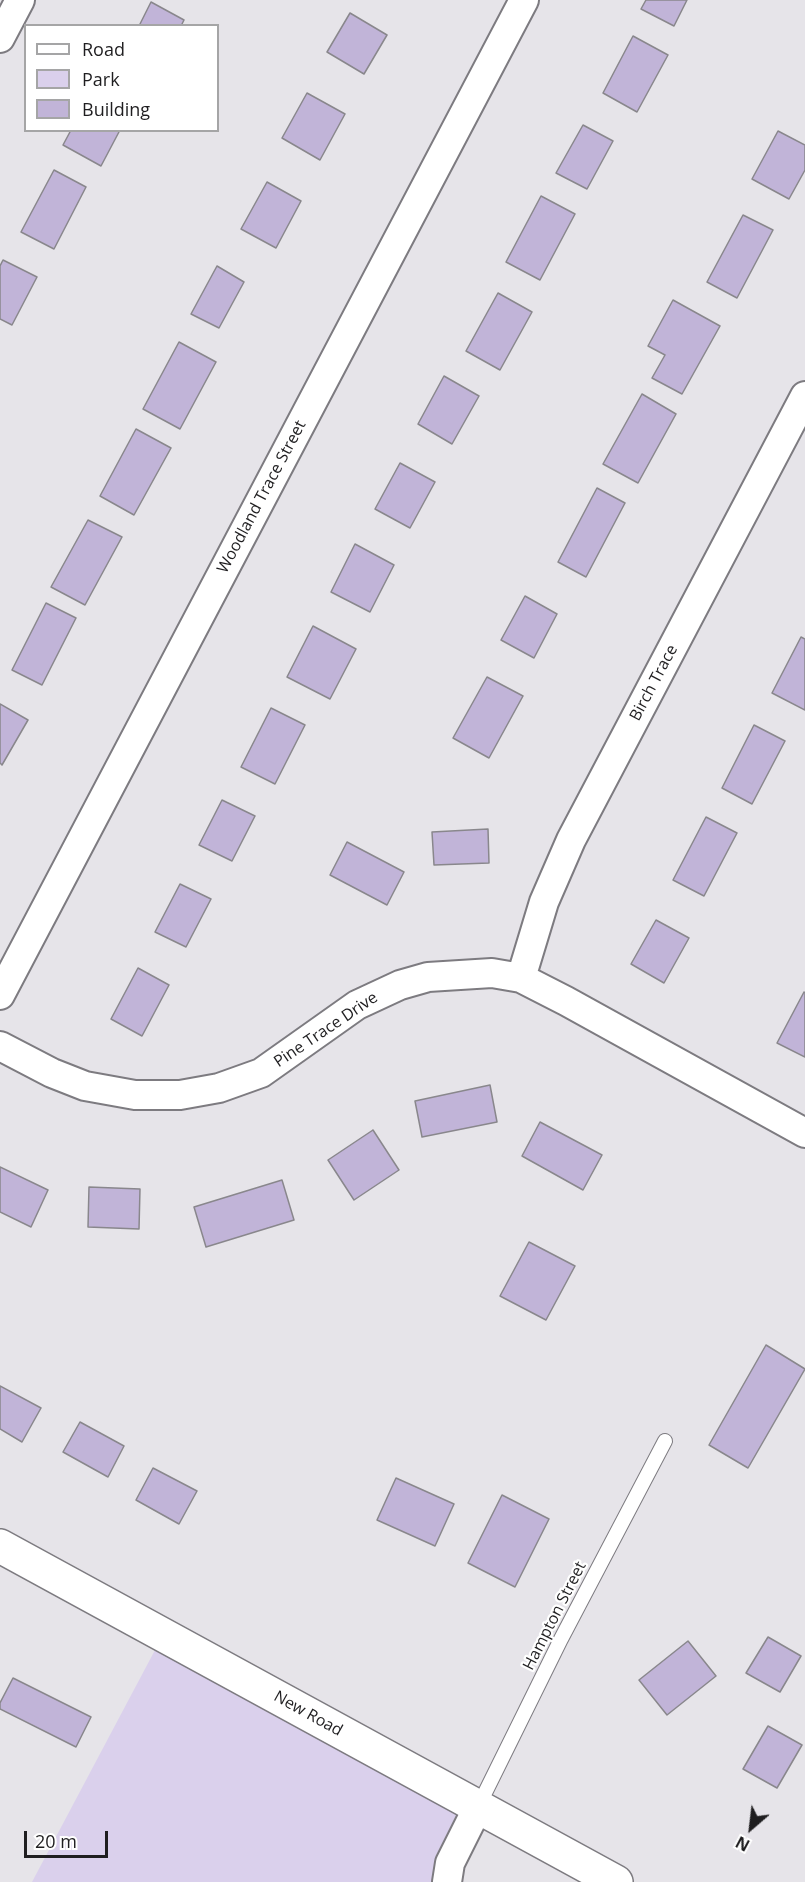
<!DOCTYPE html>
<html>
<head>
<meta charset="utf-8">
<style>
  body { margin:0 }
  #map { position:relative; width:805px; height:1882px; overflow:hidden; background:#e6e4e9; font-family:"Open Sans",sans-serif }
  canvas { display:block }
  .legend { position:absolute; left:24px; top:24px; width:195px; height:108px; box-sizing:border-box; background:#fff; border:2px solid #a5a5a6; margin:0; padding:8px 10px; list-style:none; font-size:18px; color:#1f1e20 }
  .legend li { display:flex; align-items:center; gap:12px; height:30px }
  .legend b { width:30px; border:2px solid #a5a5a6 }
  .north { position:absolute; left:721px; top:1798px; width:60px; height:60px; -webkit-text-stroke:4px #fff; paint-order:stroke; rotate:208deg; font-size:16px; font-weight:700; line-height:24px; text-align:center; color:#1f1e20 }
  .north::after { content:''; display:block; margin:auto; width:21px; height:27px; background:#1f1e20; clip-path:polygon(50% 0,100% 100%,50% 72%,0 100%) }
  .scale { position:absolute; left:24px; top:1831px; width:84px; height:27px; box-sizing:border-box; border:3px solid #1f1e20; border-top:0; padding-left:8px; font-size:18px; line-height:21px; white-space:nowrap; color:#1f1e20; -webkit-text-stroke:4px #fff; paint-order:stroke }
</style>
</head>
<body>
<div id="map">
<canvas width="805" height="1882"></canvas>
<ul class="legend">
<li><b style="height:8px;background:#fff"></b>Road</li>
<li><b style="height:16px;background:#dad0ec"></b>Park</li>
<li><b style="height:16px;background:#c1b4d8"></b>Building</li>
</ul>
<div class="north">N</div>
<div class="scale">20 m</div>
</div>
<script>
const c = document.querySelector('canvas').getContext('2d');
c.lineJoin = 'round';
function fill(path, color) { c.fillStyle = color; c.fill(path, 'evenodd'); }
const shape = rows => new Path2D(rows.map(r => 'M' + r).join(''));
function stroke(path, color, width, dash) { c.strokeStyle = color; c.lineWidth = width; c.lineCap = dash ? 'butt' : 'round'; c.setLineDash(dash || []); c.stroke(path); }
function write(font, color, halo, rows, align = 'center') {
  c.font = font + ' "Open Sans",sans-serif'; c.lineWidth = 4.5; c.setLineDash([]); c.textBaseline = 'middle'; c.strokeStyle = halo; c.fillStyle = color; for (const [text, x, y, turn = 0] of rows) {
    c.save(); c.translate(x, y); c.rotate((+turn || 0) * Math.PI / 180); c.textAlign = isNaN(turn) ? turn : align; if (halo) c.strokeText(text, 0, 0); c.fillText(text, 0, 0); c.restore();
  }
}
const green = shape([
  [163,1635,478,1807,447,1882,32,1882]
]);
const building = shape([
  [646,0,687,0,674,26,641,9,646,0],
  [151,2,184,20,181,26,139,26,151,2],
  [350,13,387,35,364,74,327,52,350,13],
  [633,36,668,55,637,112,603,93,633,36],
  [307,93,345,114,320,160,282,138,307,93],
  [583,125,613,141,587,189,556,173,583,125],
  [71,130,120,130,101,166,63,145,71,130],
  [778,131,805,145,805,170,789,199,752,179,778,131],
  [54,170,86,187,54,249,21,232,54,170],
  [267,182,301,201,276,248,241,229,267,182],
  [541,196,575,214,540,280,506,262,541,196],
  [743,215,773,230,737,298,707,282,743,215],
  [3,260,37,277,12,325,0,319,0,266,3,260],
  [217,266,244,282,219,328,191,314,217,266],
  [498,293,532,312,500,370,466,351,498,293],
  [673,300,720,326,682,394,652,378,665,355,648,346,673,300],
  [179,342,216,362,180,429,143,409,179,342],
  [444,376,479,396,452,444,418,424,444,376],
  [642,394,676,414,638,483,603,464,642,394],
  [136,429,171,448,134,515,100,496,136,429],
  [400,463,435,482,410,528,375,509,400,463],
  [597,488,625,503,586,577,558,562,597,488],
  [88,520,122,537,85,605,51,587,88,520],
  [355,544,394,565,370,612,331,592,355,544],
  [525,596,557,614,534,658,501,640,525,596],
  [46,603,76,618,42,685,12,670,46,603],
  [313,626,356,649,330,699,287,677,313,626],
  [801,637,805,639,805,710,772,693,801,637],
  [487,677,523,696,489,758,453,738,487,677],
  [0,704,28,720,2,765,0,763,0,704],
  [271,708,305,725,275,784,241,767,271,708],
  [754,725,785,741,752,804,722,788,754,725],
  [222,800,255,816,232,861,199,845,222,800],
  [706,817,737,833,704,896,673,880,706,817],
  [488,829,489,863,434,865,432,832,488,829],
  [347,842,404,872,387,905,330,875,347,842],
  [180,884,211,899,186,947,155,932,180,884],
  [656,920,689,938,664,983,631,964,656,920],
  [138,968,169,985,142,1036,111,1019,138,968],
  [804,992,805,993,805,1057,777,1043,804,992],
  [490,1085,497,1122,422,1137,415,1101,490,1085],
  [540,1122,602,1155,583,1190,522,1156,540,1122],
  [373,1130,399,1170,354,1200,328,1160,373,1130],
  [0,1167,48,1190,31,1227,0,1212,0,1167],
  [282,1180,294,1220,206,1247,194,1207,282,1180],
  [89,1187,140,1189,139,1229,88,1227,89,1187],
  [529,1242,575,1266,546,1320,500,1296,529,1242],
  [766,1345,805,1369,748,1468,709,1445,766,1345],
  [0,1386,41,1408,22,1442,0,1429,0,1386],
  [80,1422,124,1446,108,1477,63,1452,80,1422],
  [153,1468,197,1491,179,1524,136,1500,153,1468],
  [396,1478,454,1504,435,1546,377,1520,396,1478],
  [502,1495,549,1519,515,1587,468,1563,502,1495],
  [768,1637,801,1656,780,1692,746,1673,768,1637],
  [688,1641,716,1676,667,1715,639,1680,688,1641],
  [13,1678,91,1717,76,1747,0,1709,0,1703,13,1678],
  [768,1726,802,1745,777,1788,743,1769,768,1726]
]);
const service = shape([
  [478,1807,561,1639,665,1441]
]);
const minor = shape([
  [0,38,20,0],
  [521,978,544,902,571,840,805,396],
  [0,995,524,0],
  [0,1046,52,1073,85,1086,135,1095,180,1095,219,1088,261,1073,357,1005,400,985,428,977,492,973,521,978,566,1001,805,1133],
  [447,1882,450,1863,478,1807]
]);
const tertiary = shape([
  [0,1546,616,1882]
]);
const streetNames = [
  ["Woodland Trace Street",262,497,-62],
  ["Birch Trace",654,683,-62],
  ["Pine Trace Drive",326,1030,-34],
  ["Hampton Street",555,1616,-63],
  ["New Road",308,1714,29]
];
fill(green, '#dad0ec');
fill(building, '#c1b4d8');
stroke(building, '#89878c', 1.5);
stroke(service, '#7d7b80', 16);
stroke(minor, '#7d7b80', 32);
stroke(tertiary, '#7d7b80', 36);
stroke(service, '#fff', 14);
stroke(minor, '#fff', 28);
stroke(tertiary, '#fff', 33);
write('16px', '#1f1e20', '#fff', streetNames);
</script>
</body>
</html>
